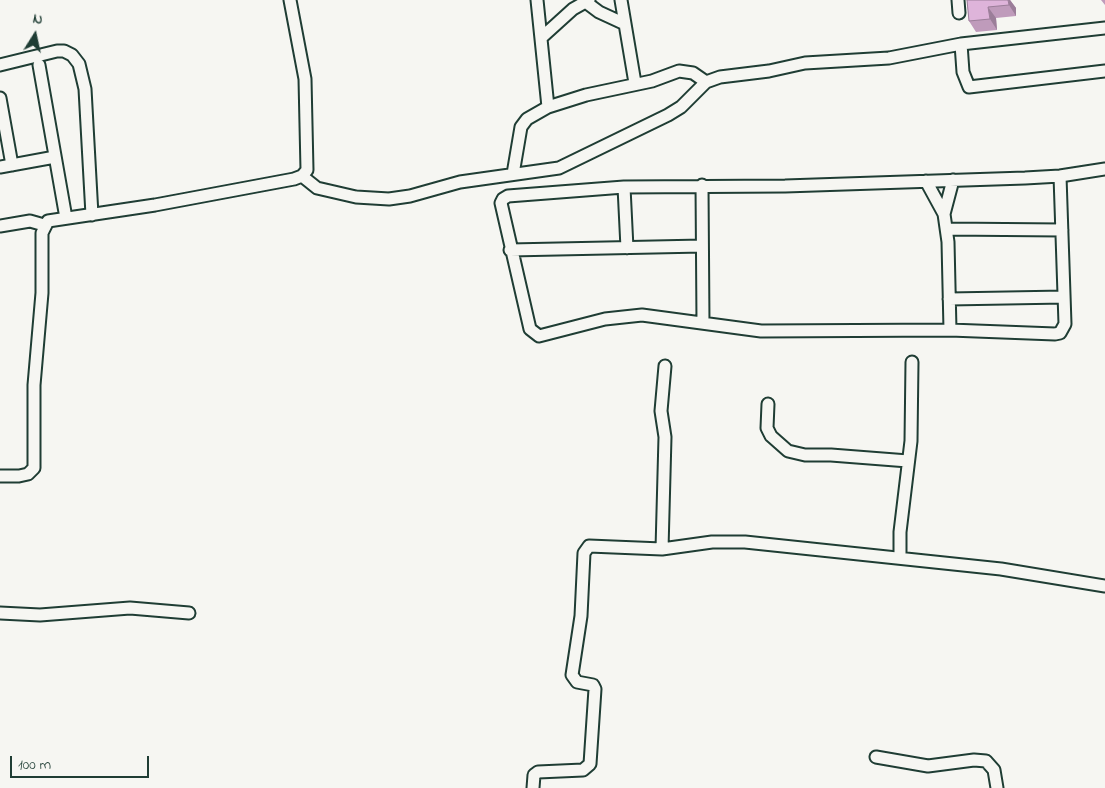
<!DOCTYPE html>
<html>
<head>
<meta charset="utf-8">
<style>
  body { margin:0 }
  #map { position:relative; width:1105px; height:788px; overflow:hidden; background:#f6f6f2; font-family:"Indie Flower",sans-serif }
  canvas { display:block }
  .north { position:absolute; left:10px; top:10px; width:50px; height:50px; -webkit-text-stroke:4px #f6f6f2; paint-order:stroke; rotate:10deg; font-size:14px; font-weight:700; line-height:20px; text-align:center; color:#1f3d34 }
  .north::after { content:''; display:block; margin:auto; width:18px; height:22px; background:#1f3d34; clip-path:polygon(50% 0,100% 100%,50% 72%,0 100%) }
  .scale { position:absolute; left:10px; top:756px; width:139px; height:22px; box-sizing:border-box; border:2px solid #1f3d34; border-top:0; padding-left:6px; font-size:15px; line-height:18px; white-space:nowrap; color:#1f3d34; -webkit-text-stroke:4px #f6f6f2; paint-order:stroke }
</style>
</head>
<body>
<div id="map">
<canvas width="1105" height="788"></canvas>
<div class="north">N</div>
<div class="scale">100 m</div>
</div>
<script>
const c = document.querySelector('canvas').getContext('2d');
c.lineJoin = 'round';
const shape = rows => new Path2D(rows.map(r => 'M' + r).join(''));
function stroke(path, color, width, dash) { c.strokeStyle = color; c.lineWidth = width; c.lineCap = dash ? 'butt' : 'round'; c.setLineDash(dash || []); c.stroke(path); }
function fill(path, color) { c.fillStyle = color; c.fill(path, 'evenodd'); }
const minor = shape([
  [537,0,548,107],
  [583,0,599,12,625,24],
  [621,0,635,83],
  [958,0,959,13],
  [541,38,573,9,589,0],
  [961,44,963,72,969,87,1105,71],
  [0,65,57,51,64,51,72,55,79,64,85,89,92,215],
  [39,65,66,218],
  [0,98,12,165],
  [0,167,55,157],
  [513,174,521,127,527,119,548,107,586,95,652,81,679,71,693,73,706,82],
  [302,176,317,188,356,197,389,199,410,196,460,182,559,168,668,115,681,107,706,82,720,77,769,71,805,63,889,58,961,44,1105,28],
  [1060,176,1065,324,1060,333,1055,334,950,330,761,331,642,315,605,319,539,336,530,329,501,203,503,199,508,196,624,187,785,186,1025,178,1060,176,1105,169],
  [926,181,944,214,948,242,950,330],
  [702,185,703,323],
  [624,187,627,248],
  [944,214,953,180],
  [0,226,30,221,44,225],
  [947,229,1062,230],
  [510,250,702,246],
  [949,299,1064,297],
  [768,404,767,428,771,436,788,451,805,455,831,455,908,461],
  [0,476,19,476,28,474,34,468,34,385,42,293,42,233,48,221,155,205,294,179,302,176,307,170,305,79,290,0],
  [662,549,665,437,661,411,665,366],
  [900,557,900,532,911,441,912,362],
  [0,613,40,615,130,608,189,613],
  [876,757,928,766,974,760,986,761,994,770,997,788],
  [533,788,534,775,538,772,583,770,590,764,595,689,593,685,577,682,572,675,581,616,584,553,589,546,662,549,712,542,745,542,1001,569,1105,586]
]);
const wall = shape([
  [967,0,1010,0,1016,8,1016,16,996,18,997,30,976,32,969,21],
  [1101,0,1105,0,1105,5]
]);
const shadedWall = shape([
  [1008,0,1010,0,1016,8,1016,16,1009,5],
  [988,7,996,18,997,30,990,19]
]);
const building = shape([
  [967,0,1008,0,1009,5,988,7,990,19,969,21,967,0]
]);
stroke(minor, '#1f3d34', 15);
stroke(minor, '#f6f6f2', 11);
fill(wall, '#bf9bbb');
fill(shadedWall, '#9b7e99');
fill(building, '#deb4da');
stroke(building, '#9b7e99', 1);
</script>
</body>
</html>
